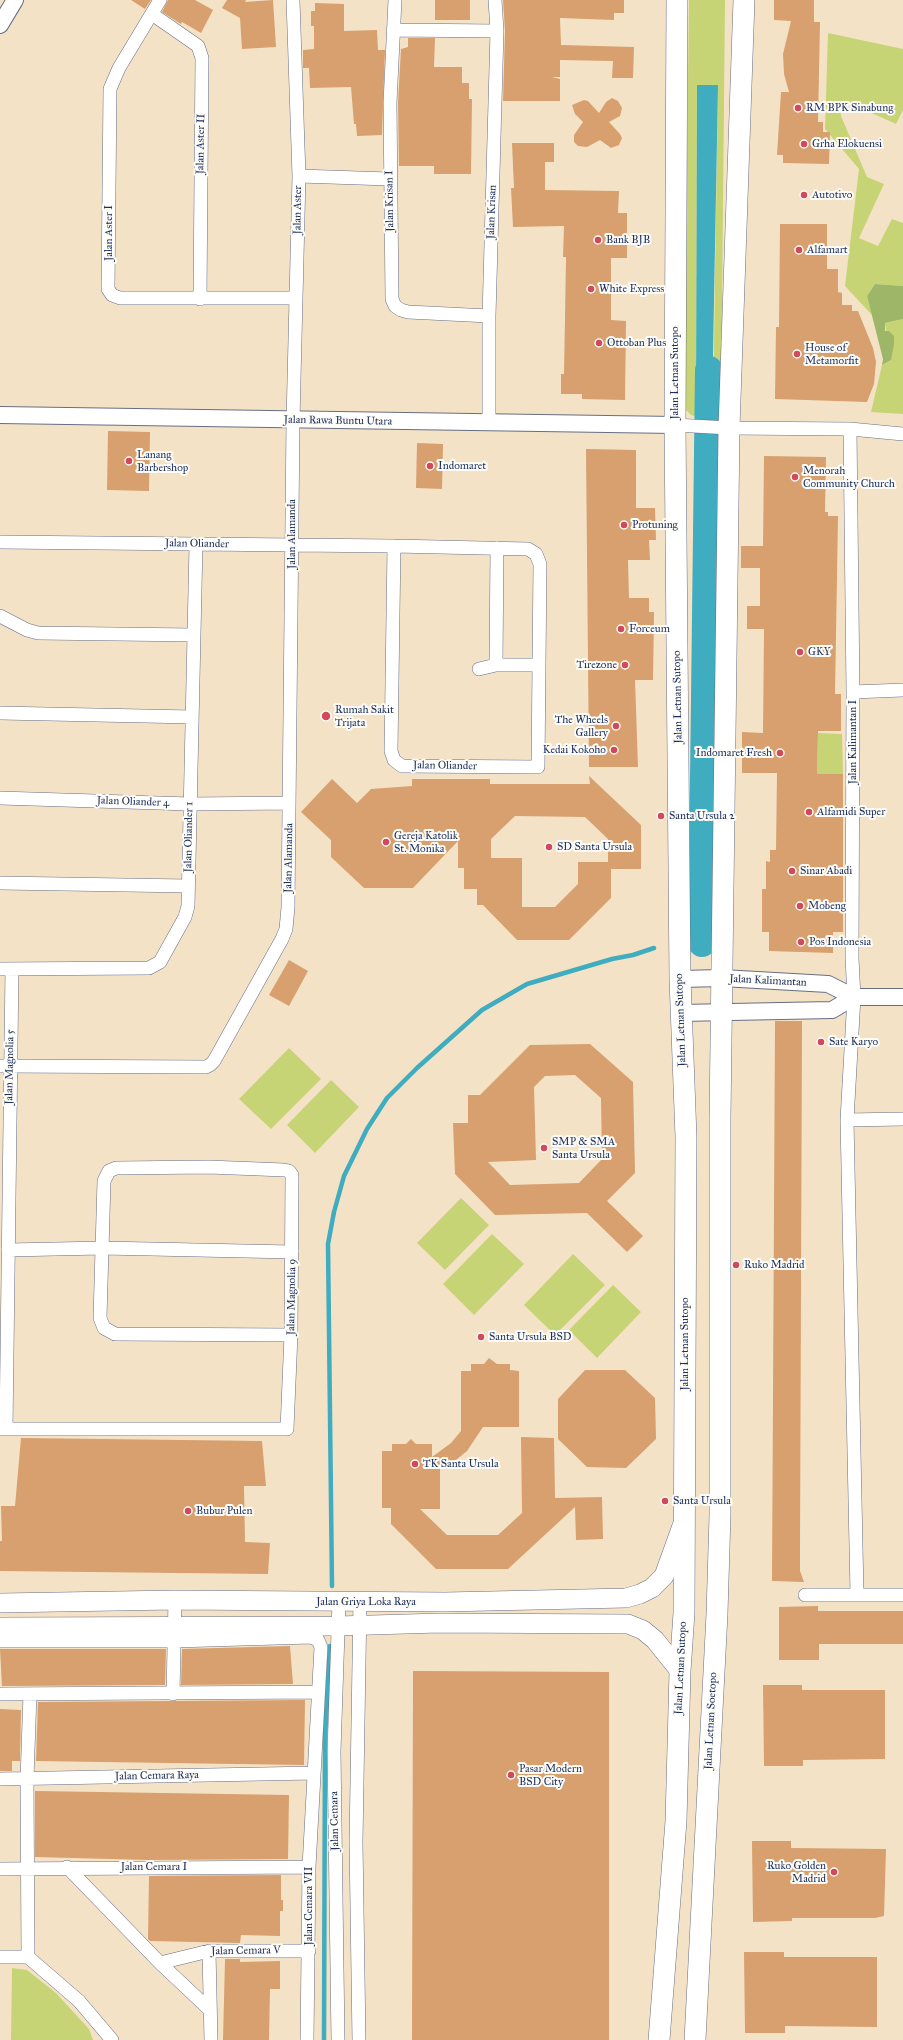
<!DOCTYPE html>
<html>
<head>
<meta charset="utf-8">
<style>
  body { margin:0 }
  canvas { display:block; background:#f4e2c7 }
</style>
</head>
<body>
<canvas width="903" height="2040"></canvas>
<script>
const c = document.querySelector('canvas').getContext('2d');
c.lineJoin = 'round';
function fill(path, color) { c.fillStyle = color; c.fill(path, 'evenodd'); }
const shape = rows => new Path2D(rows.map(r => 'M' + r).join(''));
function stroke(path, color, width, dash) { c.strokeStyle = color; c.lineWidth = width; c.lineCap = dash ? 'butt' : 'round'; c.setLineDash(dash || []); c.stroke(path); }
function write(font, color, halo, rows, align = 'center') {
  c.font = font + ' "IM FELL Great Primer",serif'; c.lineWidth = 4; c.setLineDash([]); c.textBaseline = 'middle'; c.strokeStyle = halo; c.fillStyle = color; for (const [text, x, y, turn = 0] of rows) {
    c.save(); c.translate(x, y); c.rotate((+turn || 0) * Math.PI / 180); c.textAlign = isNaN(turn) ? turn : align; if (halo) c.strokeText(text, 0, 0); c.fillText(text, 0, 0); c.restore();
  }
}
const green = shape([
  [689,0,725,0,721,412,714,418,701,418,691,415,684,408],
  [697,85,718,86,713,408,696,407],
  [828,33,903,49,903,110,896,124,845,101,840,107,841,116,867,177,884,184,859,238,878,246,892,219,903,223,903,286,875,284,867,296,872,315,845,286,859,169,825,129],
  [903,319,903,414,871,412,882,365,891,360,885,323],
  [818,733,842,734,843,774,817,774],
  [289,1048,321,1079,271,1129,239,1099],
  [331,1080,359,1107,315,1153,287,1125],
  [461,1198,489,1225,445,1270,417,1243],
  [492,1234,524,1264,474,1315,443,1284],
  [573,1254,605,1285,555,1335,524,1305],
  [613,1285,641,1312,597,1358,569,1330],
  [12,1968,27,1970,56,1993,89,2029,93,2040,11,2040]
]);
const forest = shape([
  [875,284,903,286,903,319,885,323,885,331,889,331,894,336,894,344,891,360,882,365,883,359,867,296]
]);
const water = shape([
  [697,85,718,85,712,408,696,407]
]);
const stream = shape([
  [332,1586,328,1244,334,1212,344,1176,367,1129,387,1098,417,1068,482,1010,527,984,612,959,633,955,654,948],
  [324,2040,325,1737,330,1646]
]);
const river = shape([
  [702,943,709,370]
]);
const building = shape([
  [131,0,151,0,145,9],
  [168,0,195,0,213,10,201,33,182,22,181,24,162,12],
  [227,0,246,0,245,2,273,0,276,47,242,49,240,18,222,8],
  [435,0,470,0,470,20,435,20],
  [503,0,624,0,624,13,614,13,614,20,560,18,561,45,634,47,633,78,612,78,613,61,560,60,560,77,552,77,560,79,560,101,503,101,505,31],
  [774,0,814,0,814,22,820,22,818,122,823,122,823,132,830,132,829,164,783,163,783,155,777,155,781,92,789,92,784,74,783,54,791,21,774,20],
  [315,3,344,4,344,31,377,30,378,50,385,50,382,135,357,136,356,124,354,124,351,87,310,88,309,68,303,68,303,50,314,49,314,26,311,26,311,11,315,11],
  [408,38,435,38,434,67,462,67,462,83,469,83,469,99,472,99,471,174,434,174,434,166,399,166,398,103,401,49,408,47],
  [612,98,618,101,622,108,620,116,609,122,620,134,622,138,619,145,611,148,600,140,587,147,578,146,574,142,574,135,583,122,575,114,572,105,584,100,588,101,599,113,606,102],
  [512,143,554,143,554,162,545,162,545,190,619,191,618,213,627,213,627,258,611,258,611,320,626,321,625,400,582,399,582,394,561,394,561,374,564,374,565,319,566,257,563,257,564,226,513,227,511,188,514,188],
  [780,224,827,224,827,269,838,269,838,292,842,293,842,305,852,305,852,311,858,311,873,348,876,362,874,384,867,402,775,399,776,327,779,327],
  [108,431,150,432,149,491,107,490],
  [417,443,443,444,442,489,416,488],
  [586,449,636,450,636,508,655,508,656,540,649,540,650,560,628,560,629,598,649,598,649,612,654,612,653,680,635,680,638,767,589,767],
  [764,456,826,457,825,512,828,512,828,516,838,516,835,694,841,694,841,731,818,731,817,774,843,774,843,932,833,932,833,953,769,951,769,932,762,932,762,889,766,889,766,861,770,862,770,850,776,850,777,773,742,773,742,732,763,733,764,629,747,629,747,606,760,606,760,568,741,568,741,546,763,546],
  [589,776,641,825,641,869,611,869,611,898,569,940,517,940,483,905,477,905,477,889,464,889,464,868,458,868,458,841,413,888,364,888,331,857,331,840,301,812,332,779,357,803,371,789,412,786,412,779,490,779,490,784,590,784],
  [515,816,585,817,608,839,608,862,578,862,578,884,555,907,522,907,522,858,491,858,491,839],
  [289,960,308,971,289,1006,269,995],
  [775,1021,802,1021,800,1549,800,1571,804,1582,772,1581],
  [590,1044,633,1082,635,1173,607,1201,643,1236,627,1252,587,1213,495,1215,455,1174,453,1123,468,1123,468,1095,480,1095,530,1045],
  [575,1075,601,1098,602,1159,579,1183,510,1185,488,1162,536,1160,534,1087,545,1076],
  [489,1358,497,1364,510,1364,510,1370,519,1371,519,1427,483,1427,467,1451,456,1460,440,1468,440,1509,420,1509,447,1535,498,1535,522,1513,521,1437,554,1438,555,1498,602,1497,603,1539,576,1540,575,1507,508,1569,436,1569,391,1524,391,1508,382,1508,382,1451,392,1451,392,1444,406,1444,411,1439,416,1444,432,1444,432,1457,451,1443,461,1431,461,1371,471,1371,471,1364,484,1364],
  [585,1370,625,1370,655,1398,656,1439,626,1468,587,1467,558,1439,558,1399],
  [21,1438,262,1441,266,1486,244,1486,245,1542,270,1543,268,1574,0,1571,0,1541,2,1541,1,1506,15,1506],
  [818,1606,818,1611,903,1611,903,1644,819,1644,819,1660,779,1660,779,1607],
  [290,1646,293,1684,181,1685,182,1649],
  [0,1649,166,1649,165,1685,2,1686],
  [413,1671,609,1672,609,2040,412,2040],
  [763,1685,802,1685,802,1690,885,1690,885,1759,803,1760,803,1766,764,1766],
  [305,1700,304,1765,36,1761,38,1702],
  [0,1709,21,1710,20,1761,12,1761,12,1771,0,1771],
  [35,1791,289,1795,288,1859,149,1860,35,1857],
  [752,1841,791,1841,791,1848,886,1849,884,1916,875,1918,792,1918,792,1921,753,1922],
  [281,1875,281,1900,283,1900,283,1911,280,1911,280,1936,241,1935,240,1943,150,1941,148,1939,149,1876],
  [744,1952,784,1952,784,1957,877,1957,877,2027,785,2026,785,2033,745,2033],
  [225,1959,240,1959,240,1962,280,1961,280,1989,270,1989,269,2040,223,2040]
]);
const minor = shape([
  [160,0,119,68,110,89,108,289,112,295,120,298,296,298],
  [395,0,390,103,392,299,395,306,401,310,408,312,489,316],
  [152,14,198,46,202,58,200,299],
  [393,30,497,31],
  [299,176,389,179],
  [489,423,489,316,497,31,495,0],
  [675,425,729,428,850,429,903,434],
  [850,429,853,692,852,958,854,997,847,1120,857,1594],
  [0,542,394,546,528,549,536,554,540,564,538,767,402,766,394,760,391,751,394,546],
  [0,616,27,630,38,633,193,635],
  [496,665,497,548],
  [479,669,496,665,538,665],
  [853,692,903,690],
  [0,713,192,717],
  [0,798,190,804,289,803],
  [0,883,188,886],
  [0,969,149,968,160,962,185,917,188,906,196,544],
  [0,1066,206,1067,210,1065,214,1061,282,939,286,929,288,907,293,421,299,176,293,0],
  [847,1120,903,1119],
  [8,1250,103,1248,292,1252],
  [0,1429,287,1429,291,1335,292,1175,289,1171,284,1170,209,1167,116,1168,109,1171,104,1181,100,1318,104,1328,115,1334,291,1335],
  [6,1429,12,969],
  [805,1595,903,1595],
  [0,1641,175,1641,311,1637,318,1640,321,1647,309,1867,307,2040],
  [0,1694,317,1692],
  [173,1694,175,1600],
  [0,1779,314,1773],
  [67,1867,160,1963,210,2010],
  [0,1869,309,1867],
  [209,1951,211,2040],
  [0,1957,28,1957,79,2001,112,2040],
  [28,1957,27,1779,30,1694],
  [160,1963,209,1951,309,1951],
  [338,2040,334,1751,339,1602],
  [359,2040,356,1842,360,1602]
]);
const tertiary = shape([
  [0,25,15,0],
  [0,415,675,425],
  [680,979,722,978,828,984,854,997,903,997],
  [680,1013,832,1010,854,997]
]);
const secondary = shape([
  [0,1603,175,1600,445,1602,626,1598,640,1594,652,1588,664,1576,682,1526],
  [0,1627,338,1626,440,1623,628,1624,643,1630,655,1640,680,1671]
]);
const primary = shape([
  [659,2040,676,1821,680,1671,684,1613,686,1137,680,979,675,425,677,0],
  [695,2040,717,1614,720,1515,720,1118,729,428,744,0]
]);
const markers = [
  [798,108,4,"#d1495b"],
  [804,144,4,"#d1495b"],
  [804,195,4,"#d1495b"],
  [598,240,4,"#d1495b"],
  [799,250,4,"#d1495b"],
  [591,289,4,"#d1495b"],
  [599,343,4,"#d1495b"],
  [797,354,4,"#d1495b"],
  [129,461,4,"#d1495b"],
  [430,466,4,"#d1495b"],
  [795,477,4,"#d1495b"],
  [624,525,4,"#d1495b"],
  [621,629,4,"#d1495b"],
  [800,652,4,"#d1495b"],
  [625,665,4,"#d1495b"],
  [326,716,5,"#d1495b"],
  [616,726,4,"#d1495b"],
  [614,750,4,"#d1495b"],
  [780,753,4,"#d1495b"],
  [809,812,4,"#d1495b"],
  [661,816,4,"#d1495b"],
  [386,842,4,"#d1495b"],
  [549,847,4,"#d1495b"],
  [792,871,4,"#d1495b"],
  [800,906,4,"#d1495b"],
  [801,942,4,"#d1495b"],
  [821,1042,4,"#d1495b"],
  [544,1148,4,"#d1495b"],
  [736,1265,4,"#d1495b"],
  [481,1337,4,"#d1495b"],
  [415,1464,4,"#d1495b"],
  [665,1501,4,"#d1495b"],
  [188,1511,4,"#d1495b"],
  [511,1775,4,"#d1495b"],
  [834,1872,4,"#d1495b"]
];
const poiNames = [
  ["RM BPK Sinabung",806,108],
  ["Grha Elokuensi",812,144],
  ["Autotivo",812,195],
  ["Bank BJB",606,240],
  ["Alfamart",807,250],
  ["White Express",599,289],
  ["Ottoban Plus",607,343],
  ["House of",805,348],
  ["Metamorfit",805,361],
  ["Lanang",137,455],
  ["Barbershop",137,468],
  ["Indomaret",438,466],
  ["Menorah",803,471],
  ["Community Church",803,484],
  ["Protuning",632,525],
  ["Forceum",629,629],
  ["GKY",808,652],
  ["Tirezone",617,665,"right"],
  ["Rumah Sakit",335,710],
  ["Trijata",335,723],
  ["The Wheels",608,720,"right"],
  ["Gallery",608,733,"right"],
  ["Kedai Kokoho",606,750,"right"],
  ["Indomaret Fresh",772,753,"right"],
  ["Alfamidi Super",817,812],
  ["Santa Ursula 2",669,816],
  ["Gereja Katolik",394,836],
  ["St. Monika",394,849],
  ["SD Santa Ursula",557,847],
  ["Sinar Abadi",800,871],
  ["Mobeng",808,906],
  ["Pos Indonesia",809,942],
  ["Sate Karyo",829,1042],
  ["SMP & SMA",552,1142],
  ["Santa Ursula",552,1155],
  ["Ruko Madrid",744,1265],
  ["Santa Ursula BSD",489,1337],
  ["TK Santa Ursula",423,1464],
  ["Santa Ursula",673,1501],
  ["Bubur Pulen",196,1511],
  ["Pasar Modern",519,1769],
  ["BSD City",519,1782],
  ["Ruko Golden",826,1866,"right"],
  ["Madrid",826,1879,"right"]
];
const streetNames = [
  ["Jalan Aster II",201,144,-89],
  ["Jalan Krisan I",390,201,-91],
  ["Jalan Aster",298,210,-89],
  ["Jalan Krisan",492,212,-88],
  ["Jalan Aster I",109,233,-90],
  ["Jalan Letnan Sutopo",675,373,-90],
  ["Jalan Rawa Buntu Utara",338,421,1],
  ["Jalan Alamanda",292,534,-90],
  ["Jalan Oliander",197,544,1],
  ["Jalan Letnan Sutopo",678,697,-91],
  ["Jalan Kalimantan I",853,742,-90],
  ["Jalan Oliander",445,766,1],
  ["Jalan Oliander 4",133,802,2],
  ["Jalan Oliander 1",189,837,-89],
  ["Jalan Alamanda",289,858,-89],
  ["Jalan Kalimantan",768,981,3],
  ["Jalan Letnan Sutopo",681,1020,-92],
  ["Jalan Magnolia 5",10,1067,-89],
  ["Jalan Magnolia 9",292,1297,-89],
  ["Jalan Letnan Sutopo",685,1344,-90],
  ["Jalan Griya Loka Raya",366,1602],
  ["Jalan Letnan Sutopo",681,1668,-87],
  ["Jalan Letnan Soetopo",711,1721,-87],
  ["Jalan Cemara Raya",157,1776,-1],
  ["Jalan Cemara",335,1821,-91],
  ["Jalan Cemara I",154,1867],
  ["Jalan Cemara VII",309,1906,-90],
  ["Jalan Cemara V",246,1951,-1]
];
fill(green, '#c7d476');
fill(forest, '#9db667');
fill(water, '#40acbf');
stroke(stream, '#40acbf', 4.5);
stroke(river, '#40acbf', 28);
fill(building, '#d7a06e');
stroke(minor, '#676e83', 14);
stroke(tertiary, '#676e83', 18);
stroke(secondary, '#676e83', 20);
stroke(primary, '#676e83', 22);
stroke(minor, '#fff', 13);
stroke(tertiary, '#fff', 16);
stroke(secondary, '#fff', 19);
stroke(primary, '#fff', 21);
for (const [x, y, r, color] of markers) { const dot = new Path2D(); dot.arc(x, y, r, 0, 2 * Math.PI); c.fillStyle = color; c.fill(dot); stroke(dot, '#fdfcf7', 1.5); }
write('11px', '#1b2f5e', '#fdfcf7', poiNames, 'left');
write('11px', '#1b2f5e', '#fdfcf7', streetNames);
</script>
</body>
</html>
